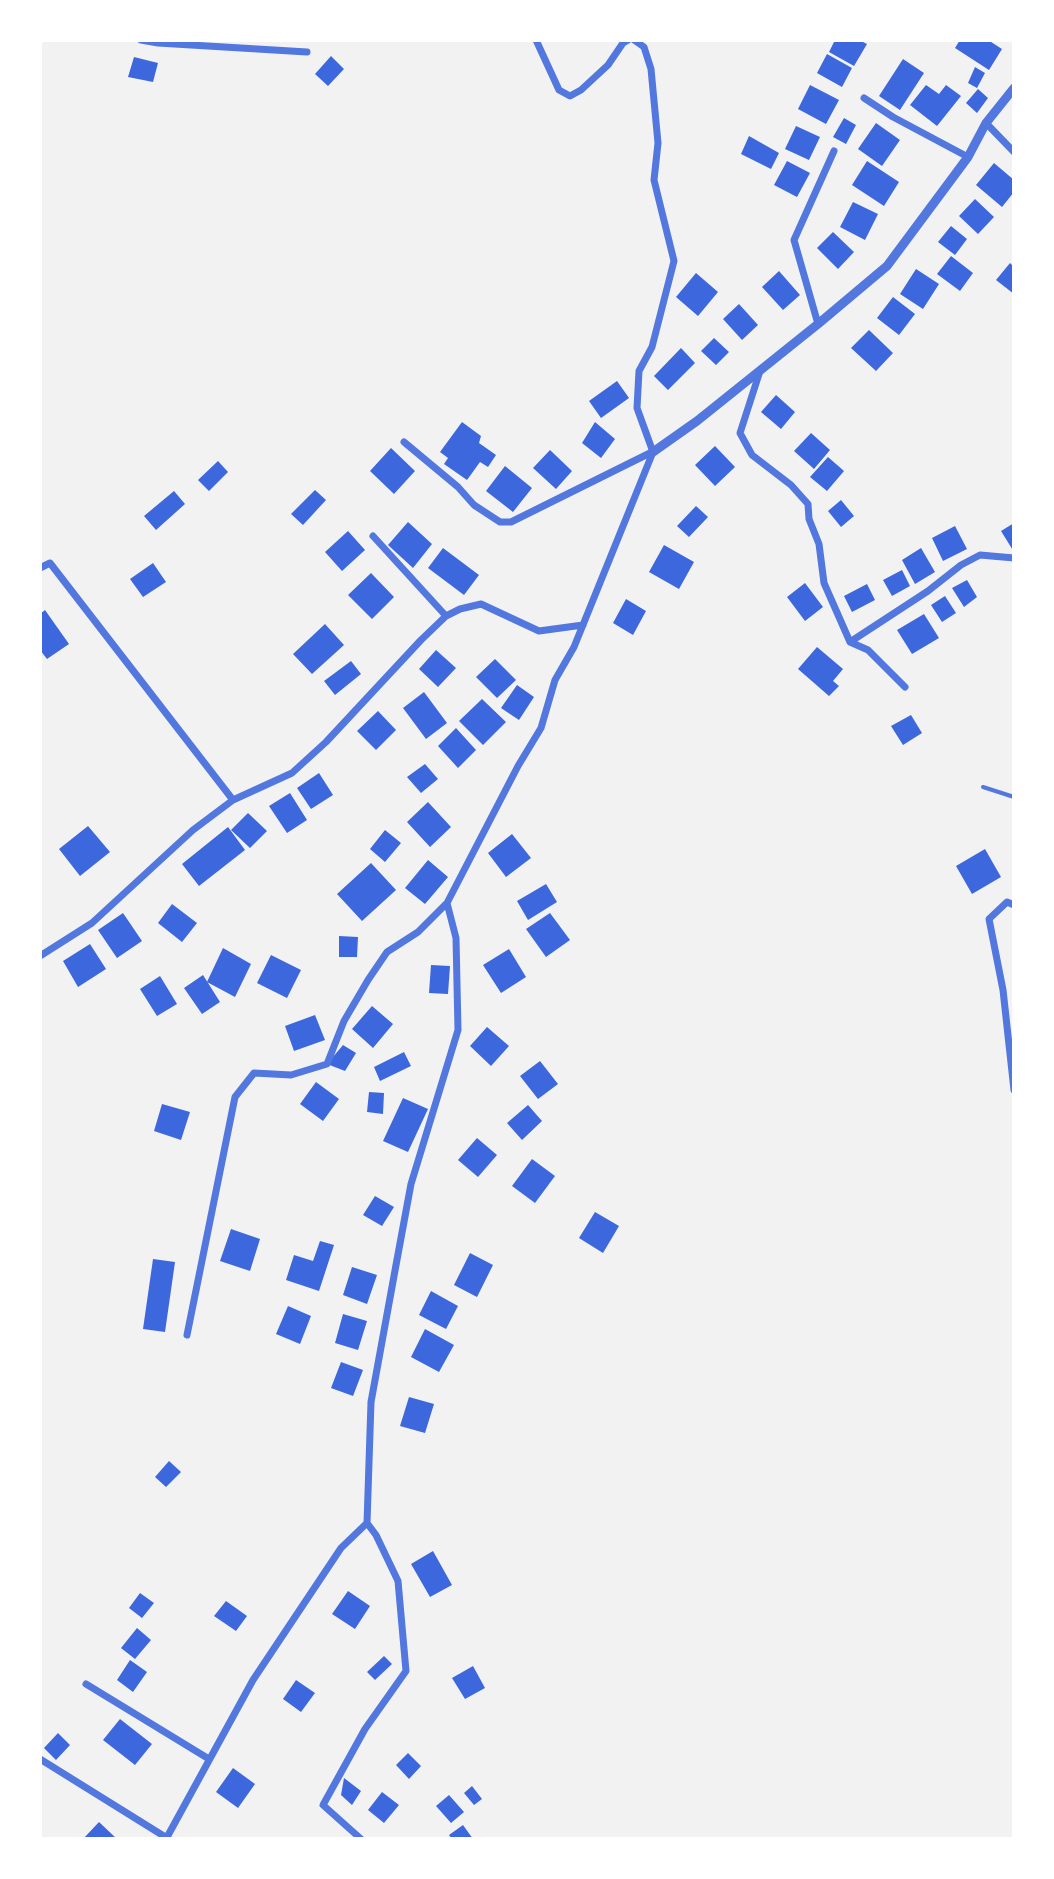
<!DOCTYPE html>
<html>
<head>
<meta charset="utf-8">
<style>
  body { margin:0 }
  #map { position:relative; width:1054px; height:1879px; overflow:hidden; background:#f2f2f2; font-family:Signika,sans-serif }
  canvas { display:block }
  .frame { position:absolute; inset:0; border:42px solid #fff; pointer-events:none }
</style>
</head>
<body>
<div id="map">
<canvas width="1054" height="1879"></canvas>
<div class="frame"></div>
</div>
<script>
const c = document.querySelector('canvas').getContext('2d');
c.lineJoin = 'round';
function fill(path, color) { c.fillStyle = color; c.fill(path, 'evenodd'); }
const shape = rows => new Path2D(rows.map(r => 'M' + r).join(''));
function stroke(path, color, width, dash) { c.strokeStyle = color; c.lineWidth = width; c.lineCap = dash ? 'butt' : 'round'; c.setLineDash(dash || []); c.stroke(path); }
const building = shape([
  [835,40,859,40,867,44,854,66,829,52],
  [960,40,988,40,1002,49,989,70,955,48],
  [827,54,852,68,842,87,817,73],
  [331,56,344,69,328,86,315,74],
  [134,57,158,63,153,82,128,77],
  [903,59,924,73,900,110,879,96],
  [975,67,985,73,977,88,968,83],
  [810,85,839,100,826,124,798,109],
  [926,85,939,94,946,85,961,96,937,126,910,105],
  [978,89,988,98,977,113,966,103],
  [844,118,856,125,846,144,833,137],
  [876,123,900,140,882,166,858,149],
  [796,126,820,137,809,160,785,149],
  [749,136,779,153,771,169,741,154],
  [787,161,810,173,797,197,774,185],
  [867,161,899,182,884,206,852,185],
  [994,163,1014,180,1014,192,1002,207,976,185],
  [975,199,994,217,978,234,959,216],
  [853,202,878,214,865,240,840,227],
  [951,226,967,239,955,255,938,242],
  [833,232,854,252,838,269,817,248],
  [951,256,973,273,960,291,937,274],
  [1010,263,1014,267,1014,294,996,280],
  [916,269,939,284,923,309,900,294],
  [779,271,800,295,783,310,762,287],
  [696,273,718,292,698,316,676,297],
  [893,297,915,314,899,335,877,318],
  [739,304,758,325,742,340,723,319],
  [869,330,893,353,876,371,851,348],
  [714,338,729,352,716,365,701,351],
  [681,348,695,363,668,390,654,376],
  [617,381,629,398,601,418,589,401],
  [776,395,795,412,781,429,761,412],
  [462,422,481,436,479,443,496,455,488,467,480,462,467,480,444,464,448,458,440,452],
  [595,422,615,439,601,458,582,443],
  [811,433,830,450,814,469,794,451],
  [715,446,735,467,715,486,695,465],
  [391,448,415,471,394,494,370,471],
  [550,450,572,471,556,489,533,468],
  [828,457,844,471,827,491,810,477],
  [218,461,228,472,209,491,198,480],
  [505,466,532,488,513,512,486,491],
  [315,490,326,500,303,525,291,514],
  [174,491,185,504,156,530,144,516],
  [841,500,854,516,841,527,828,511],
  [696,506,708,517,689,537,677,526],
  [408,522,432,544,413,568,388,545],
  [1014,523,1014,552,1001,531],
  [955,526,967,549,943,561,932,538],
  [348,531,365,550,342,571,325,552],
  [664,545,694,562,679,589,649,572],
  [443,548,479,575,464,595,428,568],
  [921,548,935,572,915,584,902,560],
  [153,563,166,582,143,597,130,579],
  [902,570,910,586,892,596,883,580],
  [371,573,394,597,372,619,348,595],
  [967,580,977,597,964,607,952,588],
  [805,583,823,607,805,621,787,597],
  [867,584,875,600,852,612,844,596],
  [945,596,956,613,942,622,931,605],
  [626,599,646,611,633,635,613,623],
  [45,610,69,644,47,659,40,650,40,614],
  [924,614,939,638,912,654,897,630],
  [325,624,344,645,312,674,293,654],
  [817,647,843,669,833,681,839,686,829,696,798,669],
  [436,650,456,668,438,687,419,669],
  [495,659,516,680,497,698,476,677],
  [351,661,361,674,335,695,324,681],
  [517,685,534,697,519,720,501,708],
  [424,692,447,723,426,739,403,708],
  [482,699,506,722,483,745,459,721],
  [378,711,396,730,376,750,357,731],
  [911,715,922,733,903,745,891,726],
  [456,728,476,750,458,768,438,746],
  [425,764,438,779,421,793,407,777],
  [319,773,333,795,311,809,297,788],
  [290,793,307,820,287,833,269,806],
  [428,802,451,827,430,847,407,822],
  [248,813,267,831,250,848,231,830],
  [88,826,110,852,80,876,59,849],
  [228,827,245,850,199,886,182,864],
  [385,830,401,843,385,862,370,849],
  [512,834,531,858,506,877,488,853],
  [985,849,1001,877,972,894,956,866],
  [428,860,448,877,425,904,405,888],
  [371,863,396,890,362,921,337,894],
  [546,884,557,902,528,920,517,901],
  [172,904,197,923,182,942,158,923],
  [123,913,142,941,117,958,98,930],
  [550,913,570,940,546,957,526,929],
  [339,936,358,937,357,957,339,957],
  [90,944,106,969,78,987,63,961],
  [223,948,251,964,235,997,207,982],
  [509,949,526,977,501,993,483,965],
  [271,955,301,970,287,998,257,983],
  [431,965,450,966,448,994,429,993],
  [203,975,220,1002,202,1014,184,988],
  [160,976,177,1004,157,1016,140,989],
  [372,1006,393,1024,373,1048,352,1029],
  [315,1015,325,1040,294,1051,285,1026],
  [487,1027,509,1046,491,1066,470,1046],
  [343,1045,356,1053,345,1071,327,1064],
  [404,1052,411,1066,380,1081,374,1067],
  [540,1061,558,1084,538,1099,520,1076],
  [316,1082,339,1099,323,1121,300,1104],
  [369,1092,384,1093,383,1114,367,1112],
  [403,1098,428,1109,408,1152,383,1141],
  [162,1104,190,1112,181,1140,154,1131],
  [528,1105,542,1121,522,1140,507,1123],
  [477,1138,497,1155,478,1177,458,1160],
  [532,1159,555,1176,535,1203,512,1186],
  [375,1196,394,1207,382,1226,363,1215],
  [595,1212,619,1226,603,1253,579,1238],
  [231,1229,260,1239,250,1271,220,1261],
  [320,1241,334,1245,319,1291,286,1280,294,1255,313,1261],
  [470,1253,493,1265,477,1297,454,1285],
  [153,1259,175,1262,165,1332,143,1329],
  [352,1267,377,1275,367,1304,343,1295],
  [431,1291,458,1306,446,1329,419,1315],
  [288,1306,311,1316,300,1344,276,1334],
  [343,1314,367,1321,358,1350,335,1343],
  [425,1329,454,1345,439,1372,411,1357],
  [341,1362,363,1370,353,1396,331,1388],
  [409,1397,434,1404,425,1433,400,1426],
  [169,1461,181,1472,166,1487,155,1477],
  [433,1551,452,1585,430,1597,411,1564],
  [348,1591,370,1606,355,1629,332,1614],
  [140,1593,154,1603,142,1618,129,1608],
  [226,1601,247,1616,236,1631,214,1616],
  [137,1628,151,1640,135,1659,121,1648],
  [384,1656,392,1664,375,1680,367,1672],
  [130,1660,147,1672,133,1692,117,1680],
  [473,1666,485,1688,465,1699,452,1678],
  [296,1680,315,1693,301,1712,283,1699],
  [120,1719,152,1744,135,1765,103,1740],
  [58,1733,70,1745,56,1760,44,1748],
  [408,1753,421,1766,409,1779,396,1765],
  [233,1768,255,1784,238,1808,216,1792],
  [344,1778,361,1791,352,1805,341,1795],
  [472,1786,482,1799,474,1805,464,1793],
  [382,1792,399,1805,384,1823,368,1810],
  [449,1795,464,1812,451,1823,436,1806],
  [99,1822,117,1839,83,1839],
  [463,1825,473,1839,452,1839,449,1835]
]);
const service = shape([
  [983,787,1014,797]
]);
const minor = shape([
  [141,40,158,43,307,52],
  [536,40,559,90,570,96,581,90,608,65,623,43,628,40],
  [864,98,893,117,968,157],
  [986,123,1014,152],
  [818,324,794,240,834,151],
  [760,371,740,433,752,455,791,485,808,504,809,519,819,544,824,583,850,642,868,650,905,687],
  [404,442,458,487,474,505,500,522,511,522,652,452],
  [373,536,446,616],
  [40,568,50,563,233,800],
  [850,642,928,591,961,565,980,555,1014,558],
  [1014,905,1007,902,989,919,1003,990,1014,1090],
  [40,956,92,923,193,830,233,800,292,773,326,742,421,640,446,616,460,609,481,604,539,631,583,625],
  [187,1335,235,1097,254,1073,291,1075,327,1064,344,1021,368,980,387,952,418,932,447,903],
  [86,1684,209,1759],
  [40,1759,167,1838],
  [166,1839,253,1680,341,1548,367,1523,371,1402,396,1265,411,1184,458,1030,456,938,447,903,518,766,541,728,555,680,574,647,653,452,637,408,639,371,652,347,674,261,654,180,658,143,651,69,644,47,634,40],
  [361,1839,323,1805,365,1729,406,1671,398,1581,376,1535,367,1523]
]);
const tertiary = shape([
  [653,452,697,421,818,324,887,266,968,157,986,123,1014,88]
]);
fill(building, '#3d67dc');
stroke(service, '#5277de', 4);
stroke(minor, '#5277de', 7);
stroke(tertiary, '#5277de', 9);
</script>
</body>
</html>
